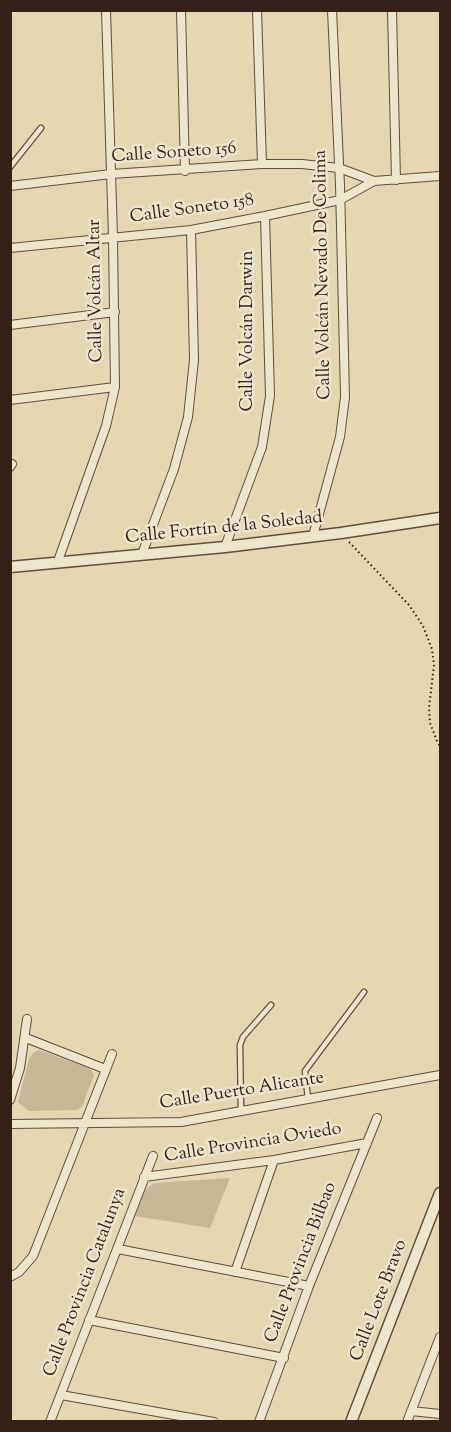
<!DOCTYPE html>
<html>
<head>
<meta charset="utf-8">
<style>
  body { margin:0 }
  #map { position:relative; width:451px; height:1432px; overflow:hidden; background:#e4d7b1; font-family:"Sorts Mill Goudy",serif }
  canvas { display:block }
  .frame { position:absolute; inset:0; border:12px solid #362119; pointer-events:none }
</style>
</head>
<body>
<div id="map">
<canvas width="451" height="1432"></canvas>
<div class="frame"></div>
</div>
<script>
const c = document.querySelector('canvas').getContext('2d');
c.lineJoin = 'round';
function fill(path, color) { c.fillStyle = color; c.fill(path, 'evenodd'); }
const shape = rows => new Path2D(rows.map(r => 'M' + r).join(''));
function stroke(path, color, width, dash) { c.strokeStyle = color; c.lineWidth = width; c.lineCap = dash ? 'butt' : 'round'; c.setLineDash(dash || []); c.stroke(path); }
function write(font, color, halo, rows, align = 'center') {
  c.font = font + ' "Sorts Mill Goudy",serif'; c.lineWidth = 5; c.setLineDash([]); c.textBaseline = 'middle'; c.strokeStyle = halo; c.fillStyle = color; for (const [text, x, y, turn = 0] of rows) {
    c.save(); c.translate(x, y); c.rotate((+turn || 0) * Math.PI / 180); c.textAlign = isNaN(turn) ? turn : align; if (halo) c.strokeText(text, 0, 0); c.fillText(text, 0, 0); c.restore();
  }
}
const green = shape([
  [39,1050,91,1069,94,1075,82,1107,77,1110,29,1111,18,1102,29,1059,33,1053],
  [230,1178,210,1228,135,1216,145,1190,154,1183]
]);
const path = shape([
  [349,542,409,605,423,626,432,649,434,665,429,708,430,723,437,741,440,746]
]);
const service = shape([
  [10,167,41,128],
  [308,1099,305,1071,364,992],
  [241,1111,240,1045,243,1037,271,1005]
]);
const minor = shape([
  [181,10,185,171],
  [257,10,262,164],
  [392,10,396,180],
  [10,186,111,174,262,164,302,164,339,168,374,181,440,176],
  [10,248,191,230,265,216,340,200,374,181],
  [10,325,115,312],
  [10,400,115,387],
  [10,467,12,464],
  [313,536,340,437,345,397,340,185,332,10],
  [225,547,262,447,270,396,265,216],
  [142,554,174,469,188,417,194,360,191,230],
  [58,561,106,426,115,387,113,237,106,10],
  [26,1038,105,1069],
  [10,1100,20,1068,27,1019],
  [10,1124,181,1122,440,1075],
  [144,1177,274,1160,367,1143],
  [118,1249,309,1286],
  [235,1272,274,1160],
  [10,1277,19,1272,33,1256,112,1054],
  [89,1320,284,1358],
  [61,1395,214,1422],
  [411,1411,440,1414],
  [50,1422,153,1156],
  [259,1422,309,1286,377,1118],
  [407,1422,440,1337]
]);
const tertiary = shape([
  [10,567,225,547,341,533,440,518],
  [351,1422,440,1193]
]);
const streetNames = [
  ["Calle Soneto 156",174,154,-4],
  ["Calle Soneto 158",192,210,-8],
  ["Calle Volcán Nevado De Colima",324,275,-91],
  ["Calle Volcán Altar",97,291,-91],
  ["Calle Volcán Darwin",249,331,-90],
  ["Calle Fortín de la Soledad",224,529,-6],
  ["Calle Puerto Alicante",242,1092,-9],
  ["Calle Provincia Oviedo",253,1144,-9],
  ["Calle Provincia Bilbao",302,1263,-69],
  ["Calle Provincia Catalunya",86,1283,-69],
  ["Calle Lote Bravo",380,1301,-69]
];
fill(green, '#c6b897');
stroke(service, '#624e3f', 7);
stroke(minor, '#624e3f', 10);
stroke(tertiary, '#624e3f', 13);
stroke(path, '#362119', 2, [1.5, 3]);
stroke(service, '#ede5cc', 4.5);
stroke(minor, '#ede5cc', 8);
stroke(tertiary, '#ede5cc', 10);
write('18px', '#362119', '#ede5cc', streetNames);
</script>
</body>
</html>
